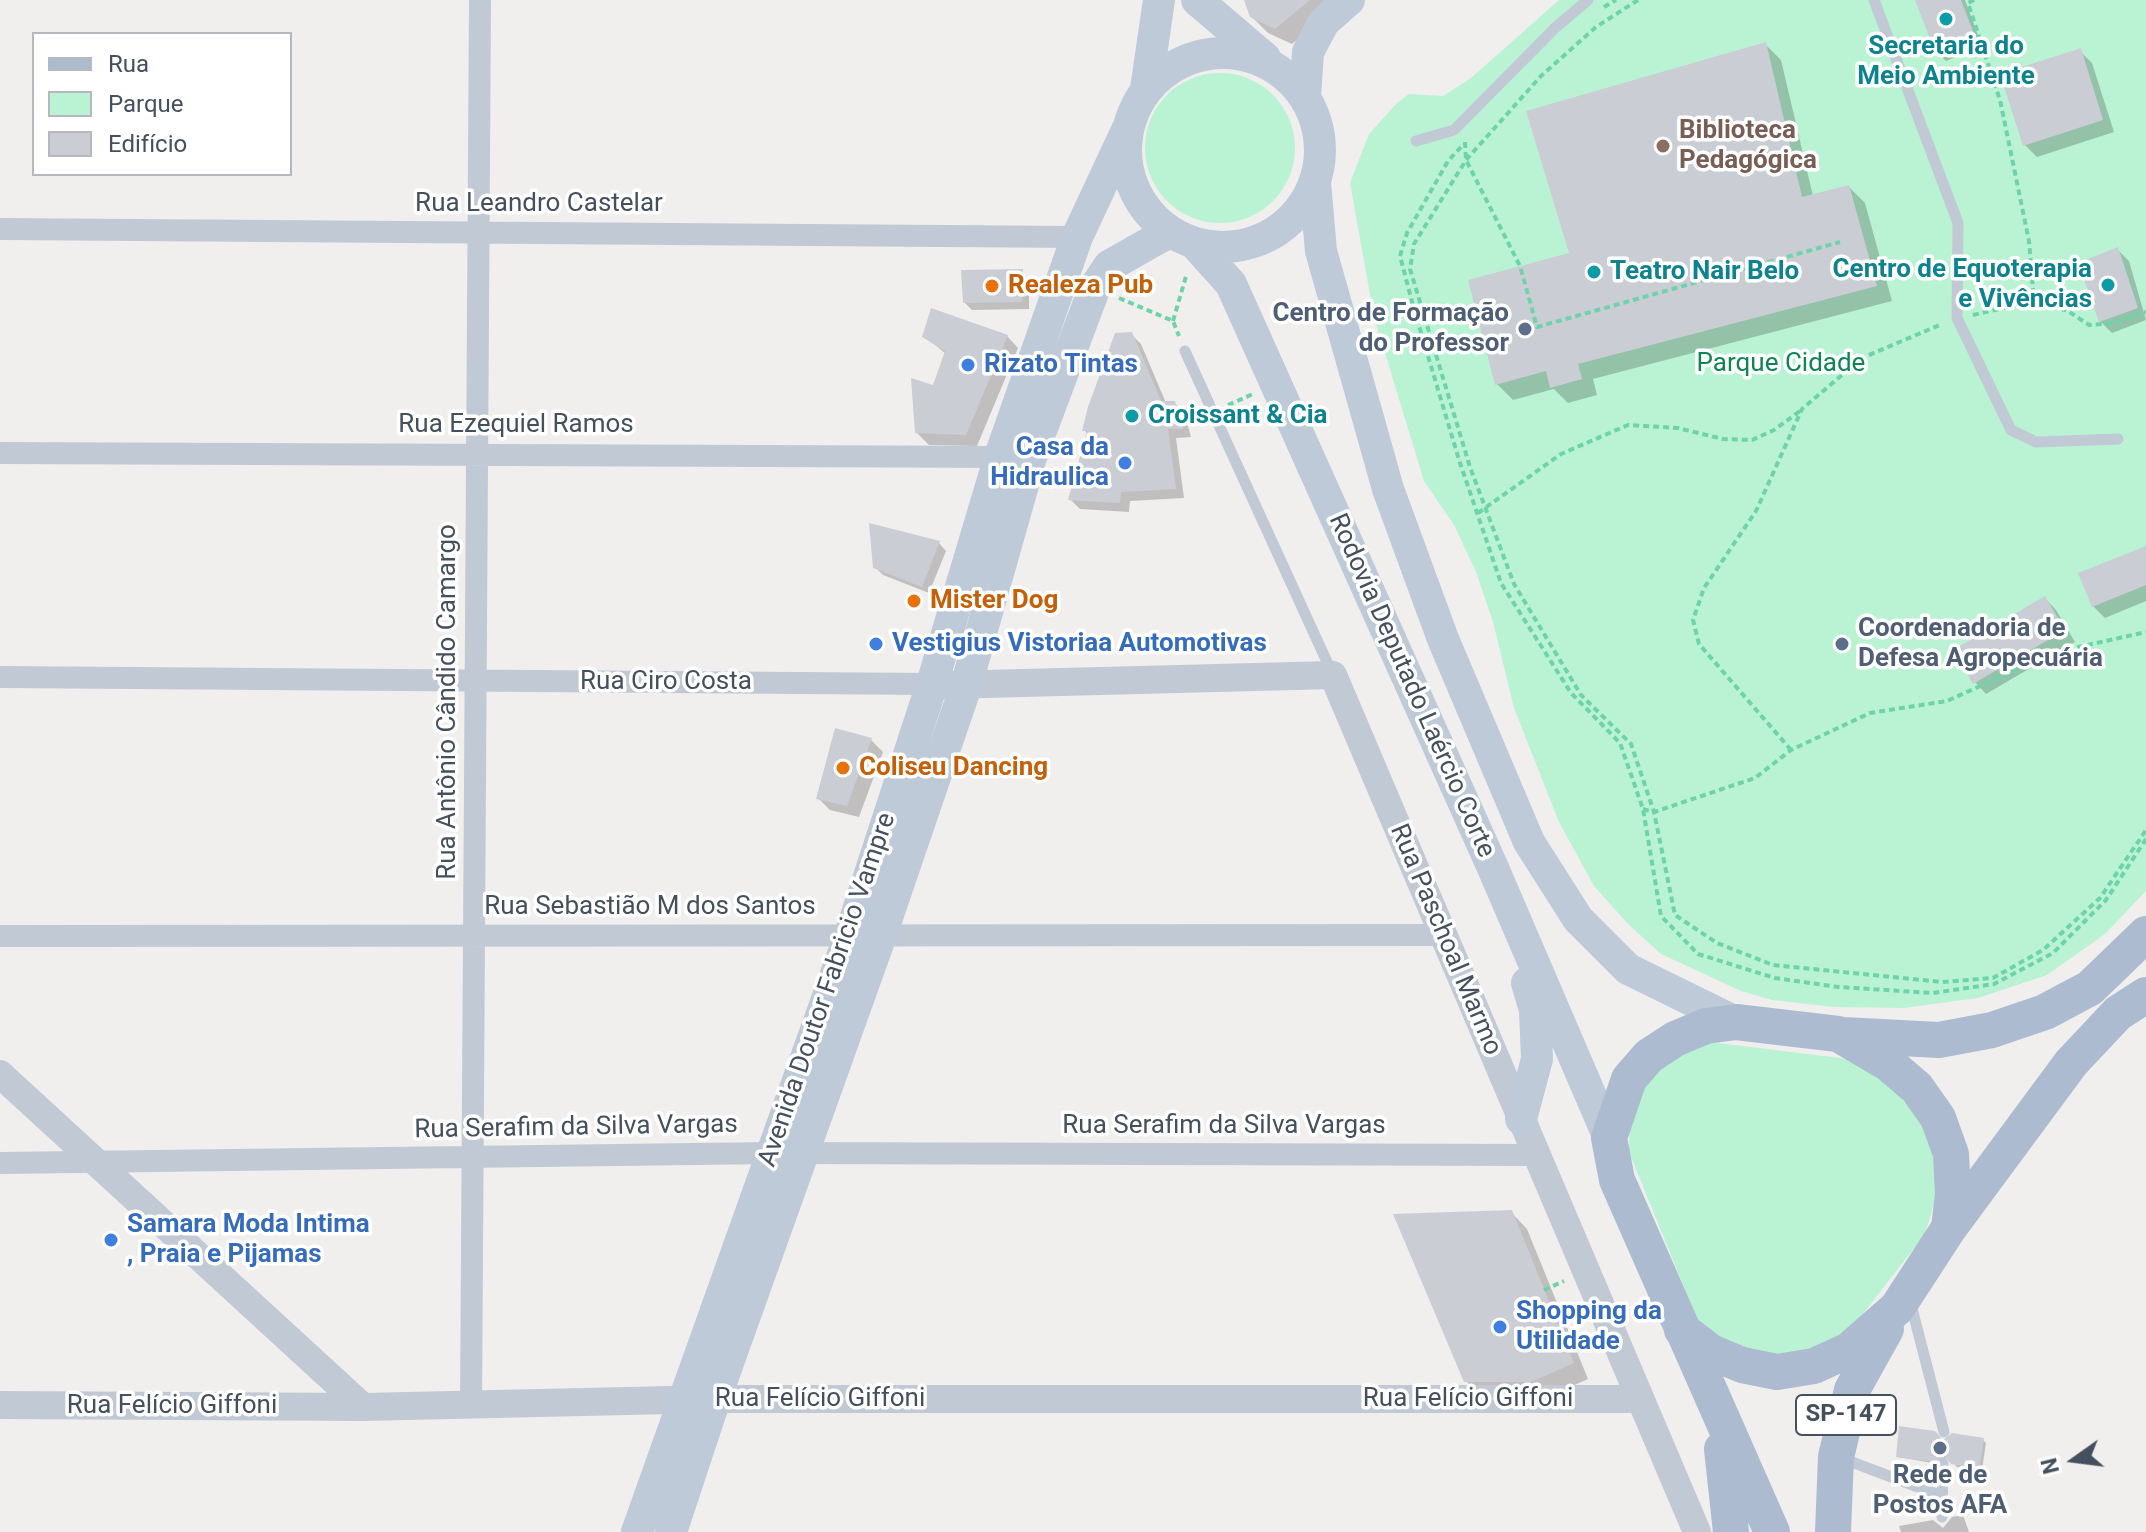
<!DOCTYPE html>
<html>
<head>
<meta charset="utf-8">
<style>
  body { margin:0 }
  #map { position:relative; width:2146px; height:1532px; overflow:hidden; background:#f1eeee; font-family:Roboto,sans-serif }
  canvas { display:block }
  .legend { position:absolute; left:32px; top:32px; width:260px; height:144px; box-sizing:border-box; background:#fff; border:2px solid #b5b9bf; margin:0; padding:10px 14px; list-style:none; font-size:24px; color:#45505e }
  .legend li { display:flex; align-items:center; gap:16px; height:40px }
  .legend b { width:40px; border:2px solid #b5b9bf }
  .north { position:absolute; left:2034px; top:1420px; width:80px; height:80px; -webkit-text-stroke:6px #fff; paint-order:stroke; rotate:256deg; font-size:22px; font-weight:700; line-height:32px; text-align:center; color:#45505e }
  .north::after { content:''; display:block; margin:auto; width:28px; height:36px; background:#45505e; clip-path:polygon(50% 0,100% 100%,50% 72%,0 100%) }
</style>
</head>
<body>
<div id="map">
<canvas width="2146" height="1532"></canvas>
<ul class="legend">
<li><b style="height:10px;background:#acbbd0"></b>Rua</li>
<li><b style="height:22px;background:#b9f3d4"></b>Parque</li>
<li><b style="height:22px;background:#cacdd4"></b>Edifício</li>
</ul>
<div class="north">N</div>
</div>
<script>
const c = document.querySelector('canvas').getContext('2d');
c.lineJoin = 'round';
function fill(path, color) { c.fillStyle = color; c.fill(path, 'evenodd'); }
const shape = rows => new Path2D(rows.map(r => 'M' + r).join(''));
function stroke(path, color, width, dash) { c.strokeStyle = color; c.lineWidth = width; c.lineCap = dash ? 'butt' : 'round'; c.setLineDash(dash || []); c.stroke(path); }
function write(font, color, halo, rows, align = 'center') {
  c.font = font + ' Roboto,sans-serif'; c.lineWidth = 7; c.setLineDash([]); c.textBaseline = 'middle'; c.strokeStyle = halo; c.fillStyle = color; for (const [text, x, y, turn = 0] of rows) {
    c.save(); c.translate(x, y); c.rotate((+turn || 0) * Math.PI / 180); c.textAlign = isNaN(turn) ? turn : align; if (halo) c.strokeText(text, 0, 0); c.fillText(text, 0, 0); c.restore();
  }
}
const green = shape([
  [1559,0,2146,0,2146,891,2105,934,2047,975,1978,998,1903,1008,1834,1007,1772,1000,1741,991,1661,954,1628,924,1594,886,1559,822,1514,708,1493,622,1476,572,1454,525,1424,481,1374,317,1350,183,1369,134,1397,103,1409,94,1443,96,1471,78],
  '1145 148a75 75 0 1 1 150 0a75 75 0 1 1-150 0Z',
  [1709,1042,1841,1058,1873,1068,1929,1122,1938,1190,1925,1234,1842,1341,1775,1359,1720,1341,1697,1319,1629,1152,1630,1114,1656,1067]
]);
const shadow = shape([
  [1246,0,1335,0,1337,7,1292,44,1268,33,1251,16],
  [1917,0,1965,0,1982,46,1946,61,1938,53],
  [1765,44,1781,60,1813,196,1849,187,1865,203,1892,301,1593,379,1597,395,1568,403,1554,389,1513,400,1497,384,1572,255],
  [2080,51,2092,63,2114,132,2037,157,2025,145],
  [2118,250,2129,261,2146,320,2112,333,2100,321],
  [1022,271,1029,279,1029,309,972,310,964,302],
  [1131,334,1141,344,1166,403,1174,403,1184,412,1191,437,1176,438,1184,498,1130,501,1129,512,1080,509,1071,500,1088,434,1084,430],
  [924,336,1007,336,1018,348,977,446,929,445,917,433,946,354],
  [939,543,946,551,929,593,883,575,875,567],
  [2146,548,2146,601,2105,618,2093,606],
  [2045,598,2056,610,2075,642,1986,694,1975,682],
  [871,740,883,752,859,817,830,810,818,798],
  [1511,1212,1527,1229,1588,1379,1548,1397,1482,1397,1466,1381],
  [1983,1440,1986,1443,1982,1470,1957,1467,1948,1457,1938,1464,1898,1457,1943,1443],
  [1963,1515,1969,1532,1901,1532,1899,1526,1933,1520,1943,1528,1952,1517]
]);
const building = shape([
  [1244,0,1310,0,1275,29,1250,17],
  [1915,0,1961,0,1976,39,1936,54],
  [1766,42,1802,197,1849,185,1877,286,1578,364,1582,379,1550,388,1546,371,1495,385,1468,280,1569,253,1526,111],
  [2081,48,2103,120,2023,146,2000,74],
  [2118,247,2138,308,2099,322,2078,263],
  [1023,269,1022,302,963,303,961,270],
  [931,308,1008,335,966,435,915,433,911,378,933,385,945,351,922,337],
  [1132,332,1161,401,1175,401,1183,429,1168,429,1176,489,1121,492,1120,503,1068,500,1087,431,1082,431,1088,407,1115,333],
  [869,523,940,541,922,587,873,568],
  [2146,546,2146,585,2092,607,2078,573],
  [2045,596,2065,630,1973,684,1953,650],
  [835,728,872,738,847,806,816,799],
  [1512,1210,1574,1363,1531,1382,1464,1382,1393,1214],
  [1899,1426,1935,1431,1943,1440,1952,1433,1984,1438,1979,1468,1951,1464,1944,1455,1935,1462,1896,1457]
]);
const path = shape([
  [1638,0,1596,27,1541,76,1466,160,1414,244,1410,269,1470,467,1514,584,1581,695,1631,744,1654,812,1675,915,1717,943,1773,965,1942,982,1993,978,2043,950,2100,898,2146,830],
  [1974,0,1968,3,2000,100,2029,241,2034,301],
  [1604,7,1616,0],
  [1465,142,1466,160,1520,266,1537,327,1840,242],
  [1461,147,1448,161,1407,233,1400,256,1414,309,1459,460,1501,583,1571,693,1620,743,1643,809,1661,916,1698,954,1775,978,1838,987,1933,993,1994,984,2053,953,2106,900,2146,839],
  [1119,298,1173,321,1179,336],
  [1973,315,2034,301,2068,311,2089,325,2112,323,2146,312],
  [1173,321,1187,273],
  [1228,405,1253,394],
  [1478,513,1561,454,1628,425,1678,428,1723,439,1752,440,1774,430,1800,411],
  [1791,750,1699,644,1693,620,1704,588,1756,511,1802,409,1862,358,1942,324],
  [1643,809,1654,812,1755,778,1791,750,1870,713,1947,701,2056,652,2146,632],
  [1544,1290,1564,1281]
]);
const service = shape([
  [1874,0,1958,223,1957,318,2011,430,2036,442,2118,439],
  [1416,141,1454,130,1556,27,1588,0],
  [1185,351,1333,675],
  [1910,1301,1944,1432],
  [1841,1458,1942,1496],
  [1942,1517,1943,1463]
]);
const minor = shape([
  [0,229,1077,237],
  [0,453,1014,457],
  [0,677,932,684],
  [0,936,1443,935],
  [0,1163,772,1153,1537,1155],
  [471,1405,480,0]
]);
const tertiary = shape([
  [945,685,1333,675,1697,1532],
  [0,1074,363,1407],
  [0,1405,363,1407,715,1399,1640,1399]
]);
const secondary = shape([
  [1197,0,1265,58],
  '1126 150a97 97 0 1 1 194 0a97 97 0 1 1-194 0Z',
  [1146,89,1159,0],
  [1305,97,1308,52,1324,22,1349,0],
  [1315,183,1321,251,1388,489,1443,639,1529,842,1578,919,1628,969,1736,1022],
  [1195,244,1231,284,1493,868,1609,1138],
  [1521,1119,1537,1059,1535,1010,1527,983],
  [637,1532,850,935,932,684,1000,456,1077,237,1127,130],
  [671,1532,715,1399,881,935,966,686,1031,457,1095,287,1109,266,1169,232]
]);
const primary = shape([
  [1843,1035,1939,1040,1992,1030,2045,1012,2090,988,2146,934],
  [1682,1330,1711,1352,1742,1365,1777,1372,1814,1366,1849,1350,1897,1308,1949,1228,2071,1063,2118,1013,2146,995],
  [1722,1449,1731,1532],
  [1772,1532,1617,1180,1609,1138,1629,1079,1649,1056,1675,1039,1706,1026,1736,1022,1838,1034,1889,1064,1917,1088,1938,1118,1951,1154,1953,1194,1949,1228],
  [1833,1532,1836,1457,1852,1390,1886,1329]
]);
const markers = [
  [1946,19,8,"#0f9aa8"],
  [1663,146,8,"#8d6e63"],
  [1594,272,8,"#0f9aa8"],
  [2108,285,8,"#0f9aa8"],
  [992,286,8,"#e8710a"],
  [1525,329,8,"#5c6f8a"],
  [968,365,8,"#3f7fe0"],
  [1132,416,8,"#0f9aa8"],
  [1125,463,8,"#3f7fe0"],
  [914,601,8,"#e8710a"],
  [876,644,8,"#3f7fe0"],
  [1842,644,8,"#5c6f8a"],
  [843,768,8,"#e8710a"],
  [111,1240,8,"#3f7fe0"],
  [1500,1327,8,"#3f7fe0"],
  [1940,1448,8,"#5c6f8a"]
];
const shields = [
  [1846,1415,100]
];
const shieldNames = [
  ["SP-147",1846,1415]
];
const cultureNames = [
  ["Secretaria do",1946,47,"center"],
  ["Meio Ambiente",1946,77,"center"],
  ["Centro de Equoterapia",2092,270,"right"],
  ["e Vivências",2092,300,"right"],
  ["Teatro Nair Belo",1610,272],
  ["Croissant & Cia",1148,416]
];
const educationNames = [
  ["Biblioteca",1679,131],
  ["Pedagógica",1679,161]
];
const streetNames = [
  ["Rua Leandro Castelar",539,204],
  ["Rua Ezequiel Ramos",516,425],
  ["Rua Ciro Costa",666,682],
  ["Rodovia Deputado Laércio Corte",1411,686,66],
  ["Rua Antônio Cândido Camargo",448,702,-90],
  ["Rua Sebastião M dos Santos",650,907],
  ["Rua Paschoal Marmo",1445,940,67],
  ["Avenida Doutor Fabricio Vampre",828,990,-71],
  ["Rua Serafim da Silva Vargas",1224,1126],
  ["Rua Serafim da Silva Vargas",576,1128,-1],
  ["Rua Felício Giffoni",820,1399],
  ["Rua Felício Giffoni",1468,1399],
  ["Rua Felício Giffoni",172,1406]
];
const foodNames = [
  ["Realeza Pub",1008,286],
  ["Mister Dog",930,601],
  ["Coliseu Dancing",859,768]
];
const serviceNames = [
  ["Centro de Formação",1509,314],
  ["do Professor",1509,344],
  ["Coordenadoria de",1858,629,"left"],
  ["Defesa Agropecuária",1858,659,"left"],
  ["Rede de",1940,1476,"center"],
  ["Postos AFA",1940,1506,"center"]
];
const parkNames = [
  ["Parque Cidade",1781,364]
];
const shopNames = [
  ["Rizato Tintas",984,365],
  ["Casa da",1109,448,"right"],
  ["Hidraulica",1109,478,"right"],
  ["Vestigius Vistoriaa Automotivas",892,644],
  ["Samara Moda Intima",127,1225],
  [", Praia e Pijamas",127,1255],
  ["Shopping da",1516,1312],
  ["Utilidade",1516,1342]
];
fill(green, '#b9f3d4');
fill(shadow, '#0003');
fill(building, '#cacdd4');
stroke(path, '#6ed3aa', 4, [6, 4]);
stroke(service, '#c1c9d5', 11);
stroke(minor, '#c1c9d5', 22);
stroke(tertiary, '#c1c9d5', 28);
stroke(secondary, '#bfcad9', 32);
stroke(primary, '#acbbd0', 36);
for (const [x, y, r, color] of markers) { const dot = new Path2D(); dot.arc(x, y, r, 0, 2 * Math.PI); c.fillStyle = color; c.fill(dot); stroke(dot, '#fff', 3); }
for (const [x, y, w] of shields) { const box = new Path2D(); box.roundRect(x - w / 2, y - 20, w, 40, 6); c.fillStyle = '#fff'; c.fill(box); stroke(box, '#45505e', 2); }
write('bold 24px', '#45505e', null, shieldNames);
write('bold 26px', '#0d838f', '#fff', cultureNames, 'left');
write('bold 26px', '#785e54', '#fff', educationNames, 'left');
write('26px', '#45505e', '#fff', streetNames);
write('bold 26px', '#c56008', '#fff', foodNames, 'left');
write('bold 26px', '#4e5e75', '#fff', serviceNames, 'right');
write('26px', '#0f8554', '#fff', parkNames);
write('bold 26px', '#366cbe', '#fff', shopNames, 'left');
</script>
</body>
</html>
